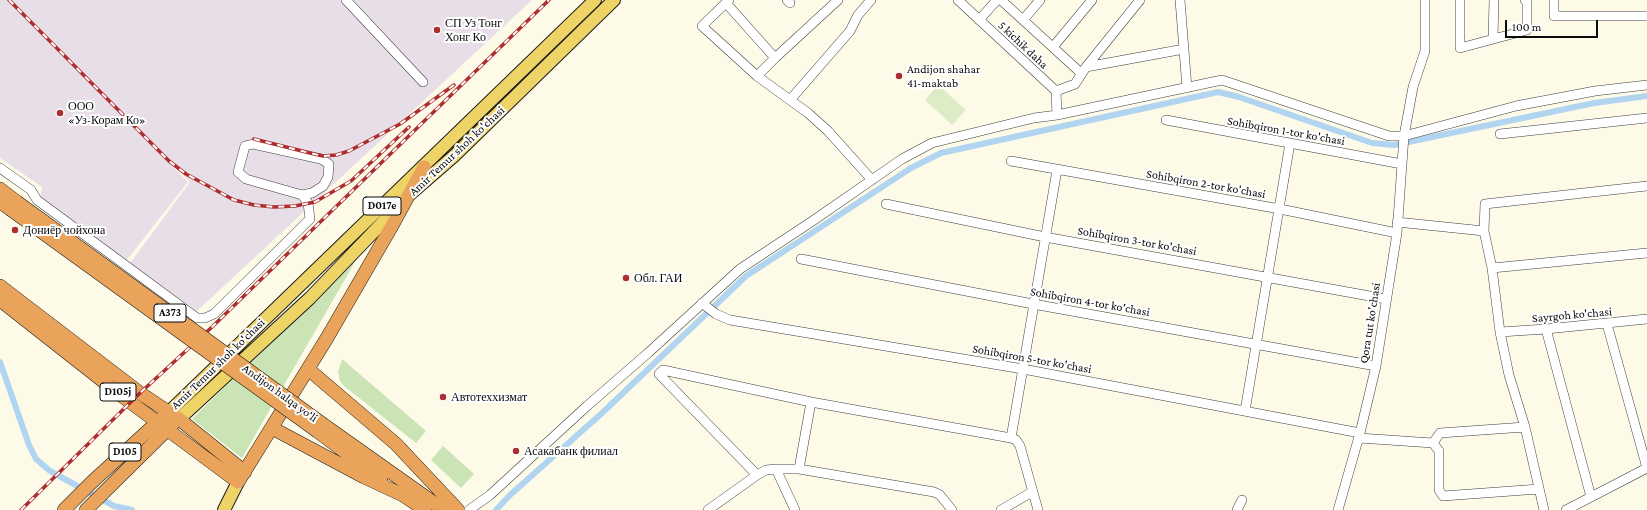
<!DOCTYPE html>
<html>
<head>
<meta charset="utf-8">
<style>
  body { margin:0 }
  #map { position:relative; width:1647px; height:510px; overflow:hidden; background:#fdfae8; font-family:"Crimson Pro",serif }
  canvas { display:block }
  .scale { position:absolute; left:1505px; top:20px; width:93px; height:18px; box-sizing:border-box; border:2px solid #0a0a0a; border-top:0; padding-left:5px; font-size:12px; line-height:14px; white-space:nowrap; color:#0a0a0a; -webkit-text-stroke:3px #fff; paint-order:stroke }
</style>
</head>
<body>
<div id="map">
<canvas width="1647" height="510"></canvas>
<div class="scale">100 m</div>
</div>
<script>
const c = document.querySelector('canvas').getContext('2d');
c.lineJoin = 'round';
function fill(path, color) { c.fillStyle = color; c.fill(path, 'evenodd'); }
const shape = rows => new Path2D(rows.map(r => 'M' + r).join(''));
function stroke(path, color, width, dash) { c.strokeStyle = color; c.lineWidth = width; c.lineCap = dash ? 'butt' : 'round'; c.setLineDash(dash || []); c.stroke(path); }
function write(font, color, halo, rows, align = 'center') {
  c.font = font + ' "Crimson Pro",serif'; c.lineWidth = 4; c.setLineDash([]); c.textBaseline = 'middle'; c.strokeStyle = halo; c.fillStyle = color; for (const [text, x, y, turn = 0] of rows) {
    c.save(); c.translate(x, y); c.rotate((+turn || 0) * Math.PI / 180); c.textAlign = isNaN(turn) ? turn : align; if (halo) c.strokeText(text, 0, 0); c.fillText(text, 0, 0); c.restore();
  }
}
const industrial = shape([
  [0,0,532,0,197,311,130,263,190,182,26,15,25,17,188,182,126,261,40,199,42,187,0,158]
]);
const green = shape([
  [359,255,242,458,192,419],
  [342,359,426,431,416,443,344,386,340,381,338,372],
  [443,446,474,474,461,488,431,460]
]);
const pitch = shape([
  [938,85,966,110,952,125,925,100]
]);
const canal = shape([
  [0,362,29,445,36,459,50,471,114,506,132,510],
  [496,510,510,495,601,414,746,276,911,168,941,153,1218,92,1239,97,1372,143,1394,145,1594,103,1647,96]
]);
const minor = shape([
  [346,0,423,82],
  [729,0,702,26,757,76,790,100,850,31,858,15,871,0],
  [787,0,790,3],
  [958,0,1056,91,1057,115],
  [1001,0,1081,73],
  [1180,0,1187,88],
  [1460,0,1460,48,1527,30,1527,2,1525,0],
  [1554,0,1554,16,1647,16],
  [726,3,775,58,757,76],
  [979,20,997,0],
  [1023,20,1040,0],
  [1493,39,1494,0],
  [1053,47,1092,0],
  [775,58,838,0],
  [1086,67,1140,0],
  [1056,91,1075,84,1086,67,1184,49],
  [790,100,808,113,828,131,872,180],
  [1166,120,1402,164],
  [1500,134,1647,118],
  [1011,161,1280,209,1397,233],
  [0,168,31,190,37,200,197,318,205,318,214,314,310,219,308,203,302,195,246,179,238,172,245,146,253,144,321,159,329,164,328,177,323,186,312,193,302,195],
  [886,204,1045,237,1386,299],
  [1397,222,1484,231],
  [801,259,1033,304,1376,366],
  [1492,268,1647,253],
  [702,303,716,314,730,320,1023,369,1360,433],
  [1546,329,1591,497],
  [1500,332,1546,329,1647,319],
  [1245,411,1290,143],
  [1011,438,1057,170],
  [1359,438,1433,443,1440,433,1525,427],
  [1433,443,1439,451,1439,490,1443,496,1539,489],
  [776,469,795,510],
  [799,469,811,402],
  [757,475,659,374,663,370,811,402,1011,438,1016,440,1020,446,1038,510],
  [469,510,490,495,587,406,648,353,740,269,814,220,902,159,932,143,1034,118,1057,115,1222,80,1389,136,1404,136,1516,106,1595,91,1647,85],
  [708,510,757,475,766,470,776,469,799,469,934,492,940,495,952,510],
  [1001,510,1032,492],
  [1237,510,1242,500],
  [1338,510,1360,433,1376,366,1397,233,1404,136,1413,87,1425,51,1425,0],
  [1544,510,1525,427,1509,375,1500,332,1492,268,1484,231,1485,204,1647,186],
  [1566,510,1647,468,1607,324]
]);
const major = shape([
  [169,412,595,0],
  [179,419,310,298,409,195,454,156,614,0],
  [224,510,238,482]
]);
const highway = shape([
  [0,189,17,202],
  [0,202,10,209],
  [0,286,140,393,179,419,245,472],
  [0,300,122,396,238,482,327,338,393,224,424,167],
  [308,369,396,444,458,510],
  [324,425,444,510],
  [272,428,364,477,407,497],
  [317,431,381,479],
  [400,493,425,510],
  [64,510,92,482,163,417],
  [86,510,173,424]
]);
const rail = shape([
  [9,0,169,161,186,174,234,200,254,205,274,207,295,206,315,202,351,181,409,127],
  [254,139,310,153,323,156,336,155,349,151,400,124,454,85],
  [21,510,140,393,212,327,549,0]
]);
const highwayBridge = shape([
  [17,202,324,425],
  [10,209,317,431]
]);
const markers = [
  [437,30,4,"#ad2e2e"],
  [899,76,4,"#ad2e2e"],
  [60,113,4,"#ad2e2e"],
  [15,230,4,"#ad2e2e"],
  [626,278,4,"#ad2e2e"],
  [443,397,4,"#ad2e2e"],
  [516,451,4,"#ad2e2e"]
];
const shields = [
  [382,206,38],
  [170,313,32],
  [118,392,36],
  [125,452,32]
];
const shieldNames = [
  ["D017e",382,206],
  ["A373",170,313],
  ["D105j",118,392],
  ["D105",125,452]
];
const poiNames = [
  ["СП Уз Тонг",445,23],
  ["Хонг Ко",445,37],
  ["Andijon shahar",907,69],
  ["41-maktab",907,83],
  ["ООО",68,106],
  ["«Уз-Корам Ко»",68,120],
  ["Дониёр чойхона",23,230],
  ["Обл. ГАИ",634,278],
  ["Автотеххизмат",451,397],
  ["Асакабанк филиал",524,451]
];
const streetNames = [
  ["5 kichik daha",1023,45,43],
  ["Sohibqiron 1-tor ko'chasi",1286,131,10],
  ["Amir Temur shoh ko'chasi",457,151,-43],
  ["Sohibqiron 2-tor ko'chasi",1206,184,10],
  ["Sohibqiron 3-tor ko'chasi",1137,241,10],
  ["Sohibqiron 4-tor ko'chasi",1090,302,10],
  ["Sayrgoh ko'chasi",1572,315,-5],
  ["Qora tut ko'chasi",1370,323,-81],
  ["Sohibqiron 5-tor ko'chasi",1032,359,10],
  ["Amir Temur shoh ko'chasi",218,364,-44],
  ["Andijon halqa yo‘li",280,393,36]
];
fill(industrial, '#e8dee8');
fill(green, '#cbe4b5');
fill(pitch, '#ddecc6');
stroke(canal, '#b1d5f0', 6);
stroke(minor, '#3d3d3d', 10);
stroke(major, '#1b1b1b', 14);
stroke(highway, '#1b1b1b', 14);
stroke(minor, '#fff', 9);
stroke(major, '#eed467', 12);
stroke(highway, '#e9a35a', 13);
stroke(rail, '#ad2e2e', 3.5);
stroke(rail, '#fff', 2, [6]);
stroke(highwayBridge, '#1b1b1b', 14, []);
stroke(highwayBridge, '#e9a35a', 13);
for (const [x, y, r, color] of markers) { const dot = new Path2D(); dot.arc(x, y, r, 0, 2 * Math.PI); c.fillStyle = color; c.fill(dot); stroke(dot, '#fff', 1.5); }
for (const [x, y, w] of shields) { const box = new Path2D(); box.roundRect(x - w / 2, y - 9, w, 18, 3); c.fillStyle = '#fff'; c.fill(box); stroke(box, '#0a0a0a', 1); }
write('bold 11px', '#0a0a0a', null, shieldNames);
write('12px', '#0a0a0a', '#fff', poiNames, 'left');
write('12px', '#0a0a0a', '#fff', streetNames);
</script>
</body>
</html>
